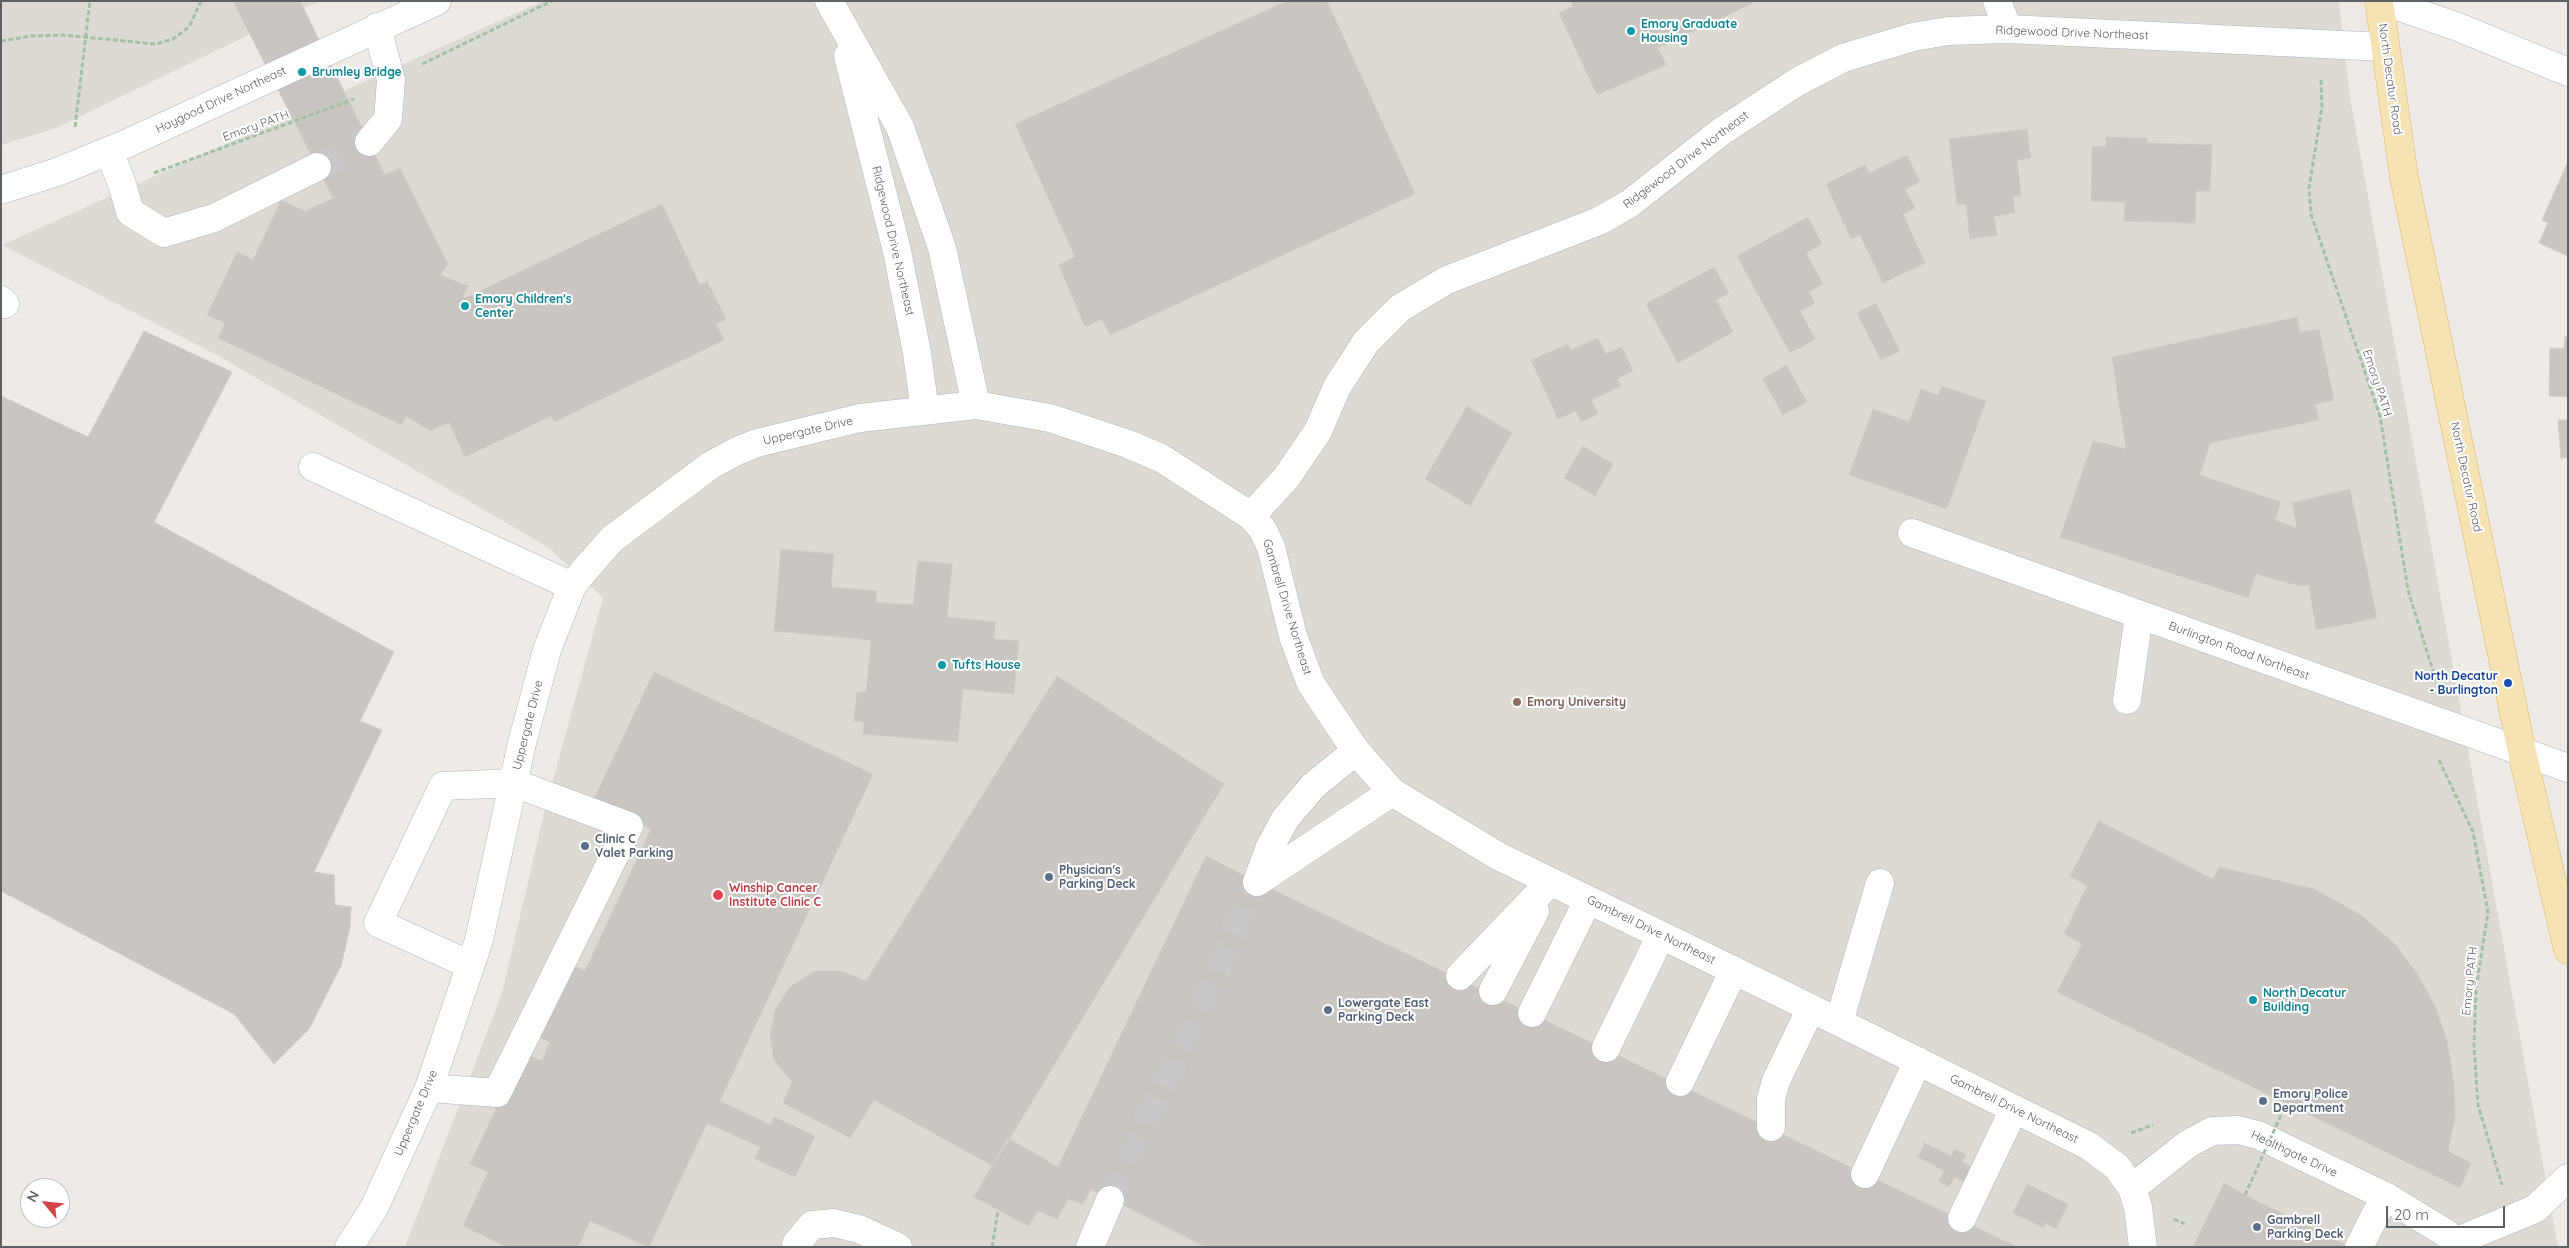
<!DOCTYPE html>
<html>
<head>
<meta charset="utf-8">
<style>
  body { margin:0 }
  #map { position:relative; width:2569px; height:1248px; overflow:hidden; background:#eeebe6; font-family:Quicksand,sans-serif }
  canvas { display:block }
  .frame { position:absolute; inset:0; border:2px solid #5d6164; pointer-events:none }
  .north { position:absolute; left:20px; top:1178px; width:50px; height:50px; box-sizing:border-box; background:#fff; border:1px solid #bec0c1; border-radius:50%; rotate:298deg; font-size:14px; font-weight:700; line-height:20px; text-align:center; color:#5d6164 }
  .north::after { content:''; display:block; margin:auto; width:18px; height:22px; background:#d44549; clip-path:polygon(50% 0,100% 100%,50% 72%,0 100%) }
  .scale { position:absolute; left:2386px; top:1206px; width:119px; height:22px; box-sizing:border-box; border:2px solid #5d6164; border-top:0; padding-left:6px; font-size:15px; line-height:18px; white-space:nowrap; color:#5d6164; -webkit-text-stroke:4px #fff; paint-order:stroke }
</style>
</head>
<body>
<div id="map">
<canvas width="2569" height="1248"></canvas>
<div class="frame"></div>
<div class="north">N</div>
<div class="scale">20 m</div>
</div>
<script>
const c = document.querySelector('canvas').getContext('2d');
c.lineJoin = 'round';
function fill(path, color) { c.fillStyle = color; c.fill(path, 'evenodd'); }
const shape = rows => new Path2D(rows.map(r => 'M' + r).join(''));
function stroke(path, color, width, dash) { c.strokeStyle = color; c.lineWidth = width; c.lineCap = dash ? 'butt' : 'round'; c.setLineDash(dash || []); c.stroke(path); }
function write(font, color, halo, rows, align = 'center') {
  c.font = font + ' Quicksand,sans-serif'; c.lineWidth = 4; c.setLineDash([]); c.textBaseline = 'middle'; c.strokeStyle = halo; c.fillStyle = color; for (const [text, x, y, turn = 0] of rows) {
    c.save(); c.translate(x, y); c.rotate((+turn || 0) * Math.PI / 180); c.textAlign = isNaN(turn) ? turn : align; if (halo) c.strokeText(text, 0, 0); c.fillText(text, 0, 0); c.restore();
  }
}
const education = shape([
  [1,1,319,1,56,128,1,145],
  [543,1,2339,1,2350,97,2558,1247,405,1247,502,993,545,809,603,598,548,547,215,354,2,245]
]);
const building = shape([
  [233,1,300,1,385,175,333,198,233,1],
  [1287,1,1327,1,1415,194,1110,335,1102,319,1085,327,1059,265,1075,257,1015,124,1287,1],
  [1571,1,1752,1,1753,3,1658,48,1666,65,1597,95,1559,13,1573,6,1571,1],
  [2027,129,2031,158,2017,160,2021,196,2013,197,2015,213,1994,216,1997,235,1970,239,1966,204,1957,205,1949,139,2027,129],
  [2106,137,2147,138,2147,143,2212,145,2210,191,2196,191,2195,223,2124,221,2125,202,2091,201,2092,146,2106,147,2106,137],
  [1907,155,1920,182,1905,189,1915,208,1903,214,1925,263,1883,283,1860,235,1851,239,1826,184,1865,165,1869,173,1907,155],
  [2567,164,2568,164,2568,256,2539,243,2548,223,2542,220,2567,164],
  [400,168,448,264,440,275,468,286,463,296,465,298,662,204,700,285,707,281,726,319,716,324,724,340,554,422,551,416,465,457,449,422,431,431,406,416,402,425,218,338,225,323,207,315,237,252,253,260,281,200,305,211,400,168],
  [1808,217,1822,244,1806,253,1823,284,1809,292,1815,303,1800,311,1815,339,1790,353,1737,256,1808,217],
  [1714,267,1729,293,1716,300,1733,332,1678,363,1646,304,1714,267],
  [1876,303,1900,351,1881,360,1857,313,1876,303],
  [2297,317,2300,332,2319,329,2334,400,2315,404,2319,420,2210,443,2200,475,2281,502,2275,520,2297,528,2292,503,2350,489,2377,618,2316,630,2309,585,2300,586,2256,574,2248,598,2060,537,2093,441,2126,449,2112,357,2297,317],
  [144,331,232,372,154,522,394,652,360,721,382,730,314,872,334,875,335,905,351,907,350,927,341,966,309,1029,274,1064,234,1014,1,891,1,396,88,437,144,331],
  [2565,337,2568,337,2568,397,2549,396,2550,348,2564,349,2565,337],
  [1598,338,1606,354,1622,347,1633,371,1617,379,1621,386,1591,400,1598,414,1581,422,1576,411,1558,419,1531,360,1568,344,1571,350,1598,338],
  [1786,365,1807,402,1783,415,1763,379,1786,365],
  [1942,386,1986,401,1947,509,1849,475,1873,409,1909,422,1921,389,1938,395,1942,386],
  [1467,406,1512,433,1470,506,1425,479,1467,406],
  [2558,420,2568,420,2568,457,2561,458,2558,420],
  [1583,446,1613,464,1595,496,1564,478,1583,446],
  [781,549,834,554,831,587,877,591,876,602,913,605,918,561,952,564,947,617,995,622,994,639,1019,641,1014,694,963,689,958,742,863,734,864,722,854,721,857,692,866,692,871,640,774,631,781,549],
  [654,672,873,774,720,1101,771,1125,774,1117,815,1136,795,1177,755,1159,760,1147,707,1123,649,1247,590,1221,578,1247,507,1247,463,1226,488,1172,470,1164,523,1052,542,1061,550,1042,532,1034,566,962,585,971,651,829,593,801,654,672],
  [1057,676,1224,784,993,1166,874,1100,850,1138,783,1103,792,1082,774,1060,770,1035,775,1010,790,987,815,971,842,971,866,981,1057,676],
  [2099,821,2213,879,2219,867,2314,889,2361,915,2395,944,2418,975,2436,1008,2447,1042,2454,1083,2455,1118,2448,1151,2471,1163,2460,1188,2057,992,2082,944,2064,934,2087,886,2070,876,2099,821],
  [1206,856,1257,882,2017,1247,1206,1247,1091,1189,1083,1204,1068,1199,1057,1219,1038,1211,1028,1226,974,1197,1008,1138,1058,1167,1206,856],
  [1925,1143,1951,1156,1955,1149,1966,1154,1962,1162,1973,1168,1966,1183,1955,1177,1949,1187,1939,1182,1944,1171,1918,1157,1925,1143],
  [2224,1183,2245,1195,2350,1247,2193,1247,2224,1183],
  [2027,1184,2068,1204,2056,1229,2045,1223,2044,1228,2013,1213,2027,1184]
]);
const minorTunnel = shape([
  [317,167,369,142],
  [1110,1200,1257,882]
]);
const path = shape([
  [1,41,31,36,63,35,156,44,173,39,189,27,201,1],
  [422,64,552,1],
  [2321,80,2322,107,2309,188,2311,214,2380,416,2408,590,2437,684],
  [75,127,90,1],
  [154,173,354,99],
  [2439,760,2473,832,2488,912,2476,989,2474,1046,2478,1105,2502,1185],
  [2131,1133,2153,1125],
  [2174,1219,2185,1224],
  [992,1247,998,1211]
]);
const minor = shape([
  [829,1,900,127,942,248,976,405],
  [1997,1,2008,29],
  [2383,1,2458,27,2568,72],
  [848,56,897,251,917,353,925,411],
  [369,142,388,119,391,80,377,27],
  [109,151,122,184,130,212,164,233,214,218,317,167],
  [1,190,57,172,128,143,437,1],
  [1,300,5,304],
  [313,467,572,586],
  [1251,516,1286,478,1318,431,1337,387,1366,342,1400,308,1447,280,1599,221,1629,204,1722,131,1797,82,1843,58,1913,37,1948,31,2008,29,2384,47],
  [1912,533,2568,768],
  [2127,700,2139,615],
  [1257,882,1269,849,1285,819,1313,786,1356,751],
  [1257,882,1392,792],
  [1460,976,1550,882],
  [1493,991,1535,911],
  [1532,1013,1588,900],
  [1839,1022,1880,883],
  [1606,1048,1661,935],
  [1680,1082,1734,970],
  [429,1088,497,1093,629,826,514,783,443,786,378,923,470,965],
  [1771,1127,1771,1099,1776,1081,1811,1008],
  [1865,1174,1918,1061],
  [2132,1188,2188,1144,2212,1131,2238,1130,2258,1135,2385,1196,2444,1232,2464,1247],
  [1962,1218,2014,1109],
  [2457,1241,2535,1209,2568,1178],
  [796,1244,812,1225,834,1223,859,1229,898,1247],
  [349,1247,374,1208,429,1088,479,940,522,743,547,650,572,586,583,572,612,539,711,465,737,451,757,443,860,418,976,405,1050,418,1128,444,1161,458,1251,516,1263,530,1271,547,1293,636,1311,684,1356,751,1392,792,1498,856,1774,990,2089,1146,2117,1167,2132,1188,2138,1207,2143,1247],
  [1090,1247,1110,1200],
  [2359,1247,2385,1196]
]);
const major = shape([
  [2379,1,2404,177,2522,752,2568,950]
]);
const pathBridge = shape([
  [2245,1195,2286,1104]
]);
const markers = [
  [1631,31,5,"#0f9aa8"],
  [302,72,5,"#0f9aa8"],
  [465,306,5,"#0f9aa8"],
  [942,665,5,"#0f9aa8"],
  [2508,683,5,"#1a4fb4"],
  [1517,702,5,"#8d6e63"],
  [585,846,5,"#5c6f8a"],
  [1049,877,5,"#5c6f8a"],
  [718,895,6,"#e0444e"],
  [2253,1000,5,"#0f9aa8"],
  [1328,1010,5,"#5c6f8a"],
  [2263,1101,5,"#5c6f8a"],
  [2257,1227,5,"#5c6f8a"]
];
const cultureNames = [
  ["Emory Graduate",1641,24],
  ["Housing",1641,38],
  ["Brumley Bridge",312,72],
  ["Emory Children's",475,299],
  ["Center",475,313],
  ["Tufts House",952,665],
  ["North Decatur",2263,993],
  ["Building",2263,1007]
];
const streetNames = [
  ["Ridgewood Drive Northeast",2072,33,2],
  ["North Decatur Road",2390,79,82],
  ["Haygood Drive Northeast",221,100,-25],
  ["Emory PATH",256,126,-20],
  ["Ridgewood Drive Northeast",1686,160,-37],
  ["Ridgewood Drive Northeast",893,241,77],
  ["Emory PATH",2377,383,72],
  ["Uppergate Drive",808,431,-13],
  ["North Decatur Road",2466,477,78],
  ["Gambrell Drive Northeast",1287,607,73],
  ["Burlington Road Northeast",2239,651,20],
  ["Uppergate Drive",528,725,-76],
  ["Gambrell Drive Northeast",1651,930,26],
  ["Emory PATH",2470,981,-84],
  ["Gambrell Drive Northeast",2014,1109,26],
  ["Uppergate Drive",416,1113,-67],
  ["Healthgate Drive",2294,1154,25]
];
const transitNames = [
  ["North Decatur",2498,676],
  ["- Burlington",2498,690]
];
const educationNames = [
  ["Emory University",1527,702]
];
const serviceNames = [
  ["Clinic C",595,839],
  ["Valet Parking",595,853],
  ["Physician's",1059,870],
  ["Parking Deck",1059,884],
  ["Lowergate East",1338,1003],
  ["Parking Deck",1338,1017],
  ["Emory Police",2273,1094],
  ["Department",2273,1108],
  ["Gambrell",2267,1220],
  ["Parking Deck",2267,1234]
];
const healthNames = [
  ["Winship Cancer",729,888],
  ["Institute Clinic C",729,902]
];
fill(education, '#dddad4');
fill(building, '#c9c6c2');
stroke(building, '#d2ccc5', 1);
stroke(minorTunnel, '#cac8c6', 28, [28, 14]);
stroke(minor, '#b1b3b6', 29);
stroke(major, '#e0b36c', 29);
stroke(path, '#9fc2a5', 3, [5, 2.5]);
stroke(minor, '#fff', 28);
stroke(major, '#f5e3b3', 28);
stroke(pathBridge, '#9fc2a5', 3, [5, 2.5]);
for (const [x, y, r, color] of markers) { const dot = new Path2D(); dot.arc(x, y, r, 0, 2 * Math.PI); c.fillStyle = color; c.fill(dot); stroke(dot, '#fff', 2); }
write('bold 12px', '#0d838f', '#fff', cultureNames, 'left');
write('12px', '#5d6164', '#fff', streetNames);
write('bold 12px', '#164399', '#fff', transitNames, 'right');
write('bold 12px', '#785e54', '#fff', educationNames, 'left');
write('bold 12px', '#4e5e75', '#fff', serviceNames, 'left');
write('bold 12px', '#be3a42', '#fff', healthNames, 'left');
</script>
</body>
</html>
